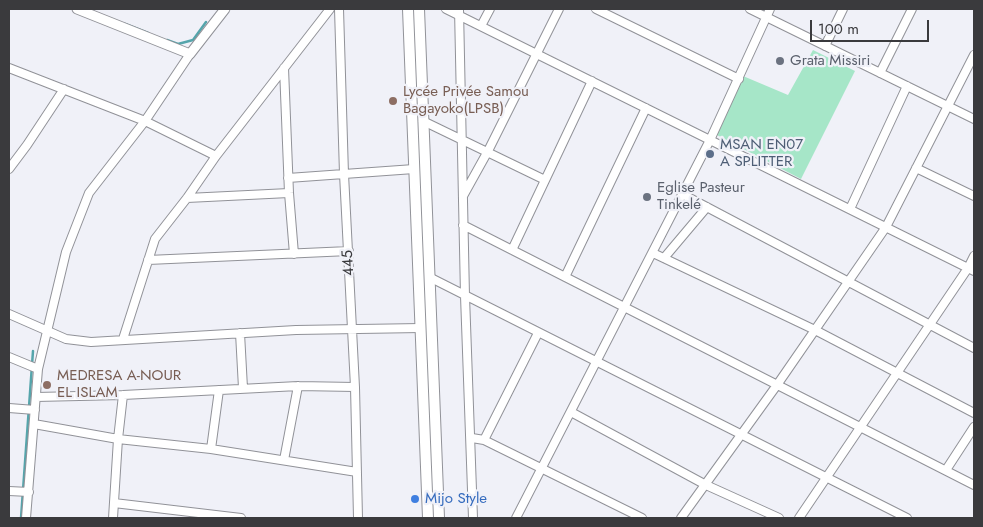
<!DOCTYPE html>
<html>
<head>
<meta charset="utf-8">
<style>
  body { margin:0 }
  #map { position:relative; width:983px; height:527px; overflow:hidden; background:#f0f1f8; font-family:Jost,sans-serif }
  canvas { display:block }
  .frame { position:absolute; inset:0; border:10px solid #3a3a3d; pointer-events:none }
  .scale { position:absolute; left:810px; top:20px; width:119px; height:22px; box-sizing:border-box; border:2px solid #3a3a3d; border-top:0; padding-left:6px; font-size:15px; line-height:18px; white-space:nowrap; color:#3a3a3d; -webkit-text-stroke:4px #f0f1f8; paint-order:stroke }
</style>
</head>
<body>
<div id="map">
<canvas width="983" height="527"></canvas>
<div class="frame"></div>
<div class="scale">100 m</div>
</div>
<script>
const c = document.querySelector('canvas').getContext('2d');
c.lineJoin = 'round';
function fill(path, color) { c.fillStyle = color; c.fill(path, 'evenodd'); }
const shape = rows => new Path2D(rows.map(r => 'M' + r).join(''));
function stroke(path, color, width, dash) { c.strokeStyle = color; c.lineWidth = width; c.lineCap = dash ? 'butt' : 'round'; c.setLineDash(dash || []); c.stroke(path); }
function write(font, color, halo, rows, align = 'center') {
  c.font = font + ' Jost,sans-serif'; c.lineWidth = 4.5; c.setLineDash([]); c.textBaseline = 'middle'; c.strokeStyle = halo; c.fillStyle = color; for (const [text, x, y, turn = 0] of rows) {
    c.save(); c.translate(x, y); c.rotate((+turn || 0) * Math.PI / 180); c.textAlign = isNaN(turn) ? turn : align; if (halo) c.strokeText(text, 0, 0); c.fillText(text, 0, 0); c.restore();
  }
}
const green = shape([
  [813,50,855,71,801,179,715,134,743,76,788,95]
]);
const stream = shape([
  [125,24,148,33],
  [167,40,178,44,193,40,206,22],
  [21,518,33,351]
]);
const minor = shape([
  [339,9,344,174,355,387,358,518],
  [446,9,974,271],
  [459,9,465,296,473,518],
  [596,9,739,79],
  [750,9,974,119],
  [481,26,490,9],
  [825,46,843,9],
  [9,68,145,121,216,156],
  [284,68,289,193,294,254],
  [880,73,912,9],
  [423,121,545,180],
  [916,168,974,196],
  [9,169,27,145,64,89],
  [288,178,414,169],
  [682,194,974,348],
  [463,196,488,151,559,9],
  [187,198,289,193],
  [850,209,907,86],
  [463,225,974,485],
  [512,250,592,81],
  [653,253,815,330,974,413],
  [664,258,707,207],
  [148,260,349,251],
  [565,277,646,108],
  [431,278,907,518],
  [9,314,66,339,91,342,296,330,421,328],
  [240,333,243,388],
  [123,339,155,239,187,198,216,156,330,9],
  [9,357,38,369],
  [36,397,123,395,298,386,355,387],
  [9,408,35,410],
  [571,412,706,485,779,518],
  [34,424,118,439,211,449,357,472],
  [472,438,484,440,642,518],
  [484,440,538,333],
  [211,449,219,390],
  [284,460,298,386],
  [946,470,974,427],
  [9,491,29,492],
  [114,503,241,518],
  [26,518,38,369,66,252,89,193,145,121,190,54],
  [113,518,118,439,123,395],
  [516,518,710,140,770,9],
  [681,518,777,385,886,227,974,55],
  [799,518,968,268,974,256]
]);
const tertiary = shape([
  [77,9,190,54,225,9]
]);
const secondary = shape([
  [408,9,428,518],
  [419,9,439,518]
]);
const markers = [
  [780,61,5,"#6b7280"],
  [393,101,5,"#8d6e63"],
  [710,154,5,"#5c6f8a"],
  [647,197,5,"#6b7280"],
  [47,385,5,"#8d6e63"],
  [415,499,5,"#3f7fe0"]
];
const worshipNames = [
  ["Grata Missiri",790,61],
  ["Eglise Pasteur",657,188],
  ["Tinkelé",657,205]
];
const educationNames = [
  ["Lycée Privée Samou",403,92],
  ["Bagayoko(LPSB)",403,109],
  ["MEDRESA A-NOUR",57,376],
  ["EL ISLAM",57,393]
];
const serviceNames = [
  ["MSAN EN07",720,145],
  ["A SPLITTER",720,162]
];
const streetNames = [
  ["445",349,263,-93]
];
const shopNames = [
  ["Mijo Style",425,499]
];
fill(green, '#a6e6c8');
stroke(stream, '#55a5ab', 2.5);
stroke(minor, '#919298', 10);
stroke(tertiary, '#919298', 11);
stroke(secondary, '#919298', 12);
stroke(minor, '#fff', 8);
stroke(tertiary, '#fff', 9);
stroke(secondary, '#fff', 10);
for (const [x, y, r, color] of markers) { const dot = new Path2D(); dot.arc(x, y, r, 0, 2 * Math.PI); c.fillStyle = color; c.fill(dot); stroke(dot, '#f0f1f8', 2); }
write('15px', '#5b616d', '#f0f1f8', worshipNames, 'left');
write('15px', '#785e54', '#f0f1f8', educationNames, 'left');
write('15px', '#4e5e75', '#f0f1f8', serviceNames, 'left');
write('15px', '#3a3a3d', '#f0f1f8', streetNames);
write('15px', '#366cbe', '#f0f1f8', shopNames, 'left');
</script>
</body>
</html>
